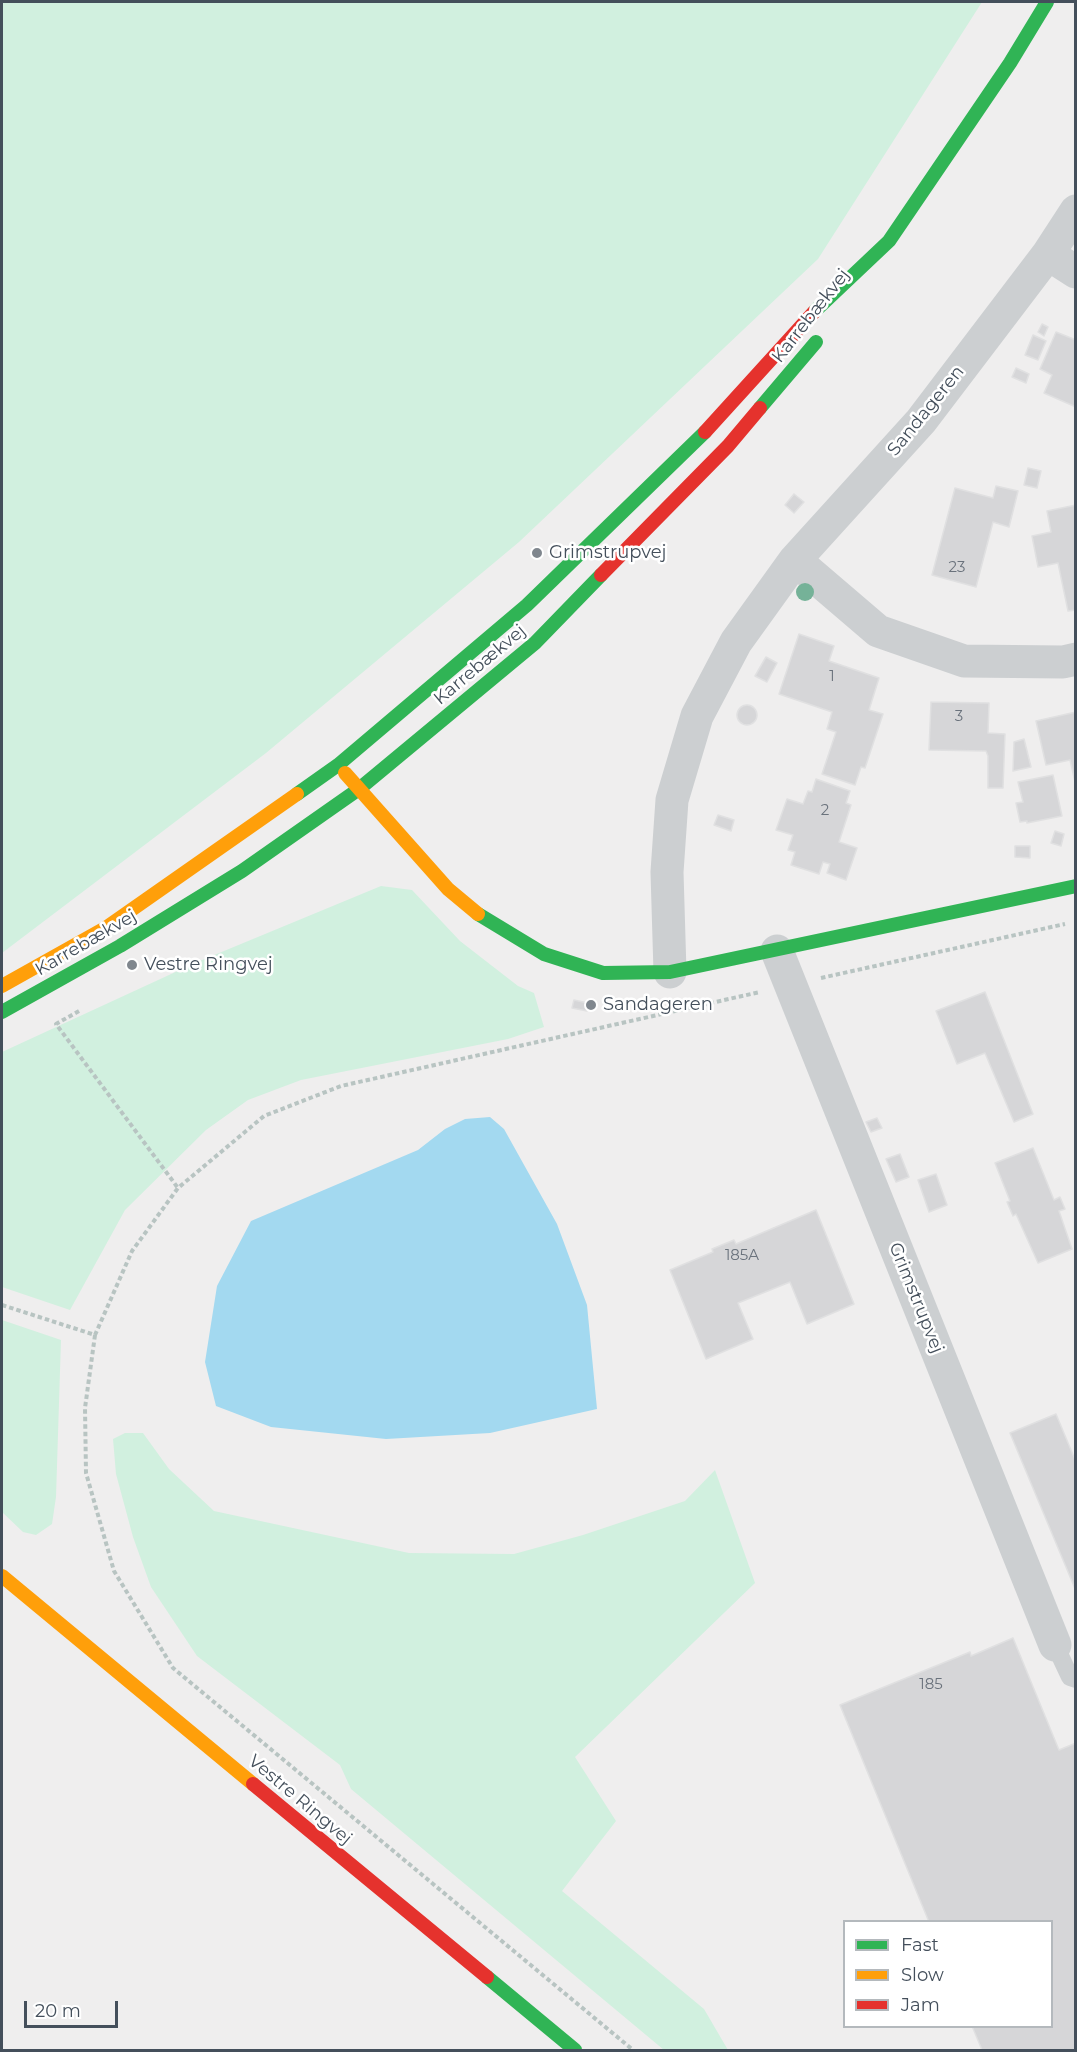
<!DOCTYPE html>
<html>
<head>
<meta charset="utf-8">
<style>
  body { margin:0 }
  #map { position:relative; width:1077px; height:2052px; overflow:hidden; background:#efeeee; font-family:Montserrat,sans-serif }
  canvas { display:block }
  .frame { position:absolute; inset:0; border:3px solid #444f5b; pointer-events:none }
  .legend { position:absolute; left:843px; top:1920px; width:210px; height:108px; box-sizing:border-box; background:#fff; border:2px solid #b4b9bd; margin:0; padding:8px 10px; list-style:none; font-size:18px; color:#444f5b }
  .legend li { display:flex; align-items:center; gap:12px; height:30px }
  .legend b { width:30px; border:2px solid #b4b9bd }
  .scale { position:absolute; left:24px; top:2001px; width:94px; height:27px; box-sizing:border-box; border:3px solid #444f5b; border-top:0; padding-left:8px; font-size:18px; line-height:21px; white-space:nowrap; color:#444f5b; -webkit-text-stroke:4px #fff; paint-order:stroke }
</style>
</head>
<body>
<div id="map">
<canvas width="1077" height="2052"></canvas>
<div class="frame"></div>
<ul class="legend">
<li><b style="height:8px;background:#30b455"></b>Fast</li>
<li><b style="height:8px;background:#ff9f0a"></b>Slow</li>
<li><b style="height:8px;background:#e5322d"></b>Jam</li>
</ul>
<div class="scale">20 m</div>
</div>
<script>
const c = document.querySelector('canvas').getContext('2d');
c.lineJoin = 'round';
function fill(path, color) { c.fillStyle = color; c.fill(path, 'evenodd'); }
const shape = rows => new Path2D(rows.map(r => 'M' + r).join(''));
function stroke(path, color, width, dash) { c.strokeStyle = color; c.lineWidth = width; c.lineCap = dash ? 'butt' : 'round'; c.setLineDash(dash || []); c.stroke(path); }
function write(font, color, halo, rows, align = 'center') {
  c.font = font + ' Montserrat,sans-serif'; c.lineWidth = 5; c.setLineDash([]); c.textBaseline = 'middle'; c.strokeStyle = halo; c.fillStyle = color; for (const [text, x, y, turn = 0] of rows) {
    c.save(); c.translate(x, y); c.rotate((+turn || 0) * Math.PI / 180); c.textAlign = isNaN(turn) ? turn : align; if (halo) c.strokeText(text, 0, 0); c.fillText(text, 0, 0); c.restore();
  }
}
const green = shape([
  [2,2,982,2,818,259,519,542,266,753,2,953],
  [381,886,412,890,460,941,518,986,534,993,544,1027,508,1039,301,1080,248,1100,206,1130,125,1210,70,1310,2,1287,2,1052,195,963],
  [2,1320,61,1340,56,1497,52,1524,36,1535,23,1532,2,1512],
  [125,1433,143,1433,169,1469,214,1511,409,1553,514,1554,583,1535,685,1501,715,1470,755,1583,575,1757,616,1821,562,1891,704,2009,728,2050,664,2050,351,1789,340,1765,197,1656,151,1587,133,1537,116,1474,113,1439]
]);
const water = shape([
  [490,1117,504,1129,557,1224,587,1305,597,1409,490,1433,386,1439,271,1427,216,1406,205,1362,217,1286,251,1221,418,1150,445,1129,465,1119]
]);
const building = shape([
  [1042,324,1048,327,1044,336,1038,332,1042,324],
  [1056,332,1076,340,1076,407,1044,393,1052,375,1040,369,1056,332],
  [1033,335,1046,341,1038,360,1025,355,1033,335],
  [1016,368,1029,374,1026,383,1012,377,1016,368],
  [1028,468,1041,471,1037,488,1024,485,1028,468],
  [996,486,1018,491,1009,527,993,522,976,587,932,575,955,488,993,498,996,486],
  [794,494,804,502,794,513,785,505,794,494],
  [1076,505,1076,610,1068,611,1058,563,1038,567,1032,536,1051,532,1047,511,1076,505],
  [799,634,834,646,829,661,879,678,869,710,883,714,865,768,861,767,855,785,822,774,836,732,827,729,832,712,779,694,799,634],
  [766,657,777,663,767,682,755,676,766,657],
  [931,702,989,703,988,733,1005,734,1003,788,988,788,988,756,986,751,929,750,931,702],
  '737 715a10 10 0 1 1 20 0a10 10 0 1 1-20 0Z',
  [1076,712,1076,786,1070,760,1046,765,1036,721,1076,712],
  [1024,739,1031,767,1013,771,1014,742,1024,739],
  [1053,775,1062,816,1027,823,1027,821,1020,822,1016,803,1023,802,1018,782,1053,775],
  [816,779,850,791,846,803,851,805,839,842,857,848,846,880,827,873,830,864,823,862,819,874,791,865,795,852,788,850,793,835,776,830,787,799,803,804,808,791,812,792,816,779],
  [718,815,734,820,731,831,714,825,718,815],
  [1055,831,1064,834,1061,846,1051,843,1055,831],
  [1015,846,1030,846,1030,858,1015,857,1015,846],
  [985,992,1033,1114,1014,1122,985,1053,957,1064,936,1011,985,992],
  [574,1000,588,1003,587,1011,572,1008,574,1000],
  [877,1118,882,1128,871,1132,866,1122,877,1118],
  [1033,1148,1054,1200,1060,1197,1065,1209,1059,1211,1072,1249,1038,1263,1016,1214,1013,1216,1007,1202,1010,1201,995,1163,1033,1148],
  [900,1154,909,1177,896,1182,886,1159,900,1154],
  [936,1174,947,1205,929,1212,918,1180,936,1174],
  [816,1210,854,1304,807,1324,790,1282,738,1303,753,1339,706,1359,670,1270,713,1252,712,1249,734,1240,736,1244,816,1210],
  [1056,1414,1076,1462,1076,1591,1010,1433,1056,1414],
  [1013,1638,1059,1750,1076,1743,1076,2050,982,2050,972,2026,1052,2026,1052,1922,929,1922,840,1705,970,1652,971,1656,1013,1638]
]);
const path = shape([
  [821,978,1065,924],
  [79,1011,56,1024,178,1188],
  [2,1305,95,1335,132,1251,178,1188,264,1116,341,1086,760,992],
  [95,1335,85,1408,86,1473,114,1571,173,1668,633,2050]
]);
const lane = shape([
  [1055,1645,1070,1677,1076,1679]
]);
const street = shape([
  [1048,254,1076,272],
  [795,560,878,631,964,661,1063,662,1076,659],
  [777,951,1055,1645],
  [670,972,667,872,672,800,697,716,736,642,795,560,921,421,1048,254,1076,211]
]);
const fast = shape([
  [814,312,889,241,1010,63,1047,2],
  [760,408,816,342],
  [297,794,338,765,527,605,705,432],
  [478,914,544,954,603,973,670,972,1076,886],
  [2,1012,120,946,242,871,359,789,535,643,601,575],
  [487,1977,575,2050]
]);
const slow = shape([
  [345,773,448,889,478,914],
  [2,986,107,927,297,794],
  [2,1576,253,1784]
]);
const jam = shape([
  [705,432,814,312],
  [601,575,728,446,760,408],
  [253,1784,487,1977]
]);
const trees = [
  [805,592]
];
const markers = [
  [537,553,6,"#80878e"],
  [132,965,6,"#80878e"],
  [591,1005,6,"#80878e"]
];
const numberNames = [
  ["23",957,568],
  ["1",832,677],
  ["3",959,717],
  ["2",825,811],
  ["185A",742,1256],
  ["185",931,1685]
];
const streetNames = [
  ["Karrebækvej",811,316,-52],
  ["Sandageren",926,411,-51],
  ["Karrebækvej",480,665,-40],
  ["Karrebækvej",86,943,-30],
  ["Grimstrupvej",916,1298,68],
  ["Vestre Ringvej",300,1800,40]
];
const poiNames = [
  ["Grimstrupvej",549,553],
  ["Vestre Ringvej",144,965],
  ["Sandageren",603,1005]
];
fill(green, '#d1f0df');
fill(water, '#a3d9f0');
fill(building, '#d6d6d8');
stroke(building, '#e0e0e1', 1.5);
stroke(path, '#b8c4c2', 4, [4.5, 3]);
stroke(lane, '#cccfd1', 18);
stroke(street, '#cccfd1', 33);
stroke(fast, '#30b455', 14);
stroke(slow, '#ff9f0a', 14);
stroke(jam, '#e5322d', 14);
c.fillStyle = '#75b298';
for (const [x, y] of trees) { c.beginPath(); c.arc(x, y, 9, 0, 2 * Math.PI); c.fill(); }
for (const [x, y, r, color] of markers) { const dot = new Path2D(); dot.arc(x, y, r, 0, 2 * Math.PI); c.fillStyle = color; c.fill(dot); stroke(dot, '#fff', 2); }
write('15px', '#6a727c', null, numberNames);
write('18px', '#444f5b', '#fff', streetNames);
write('18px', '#444f5b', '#fff', poiNames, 'left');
</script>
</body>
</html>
